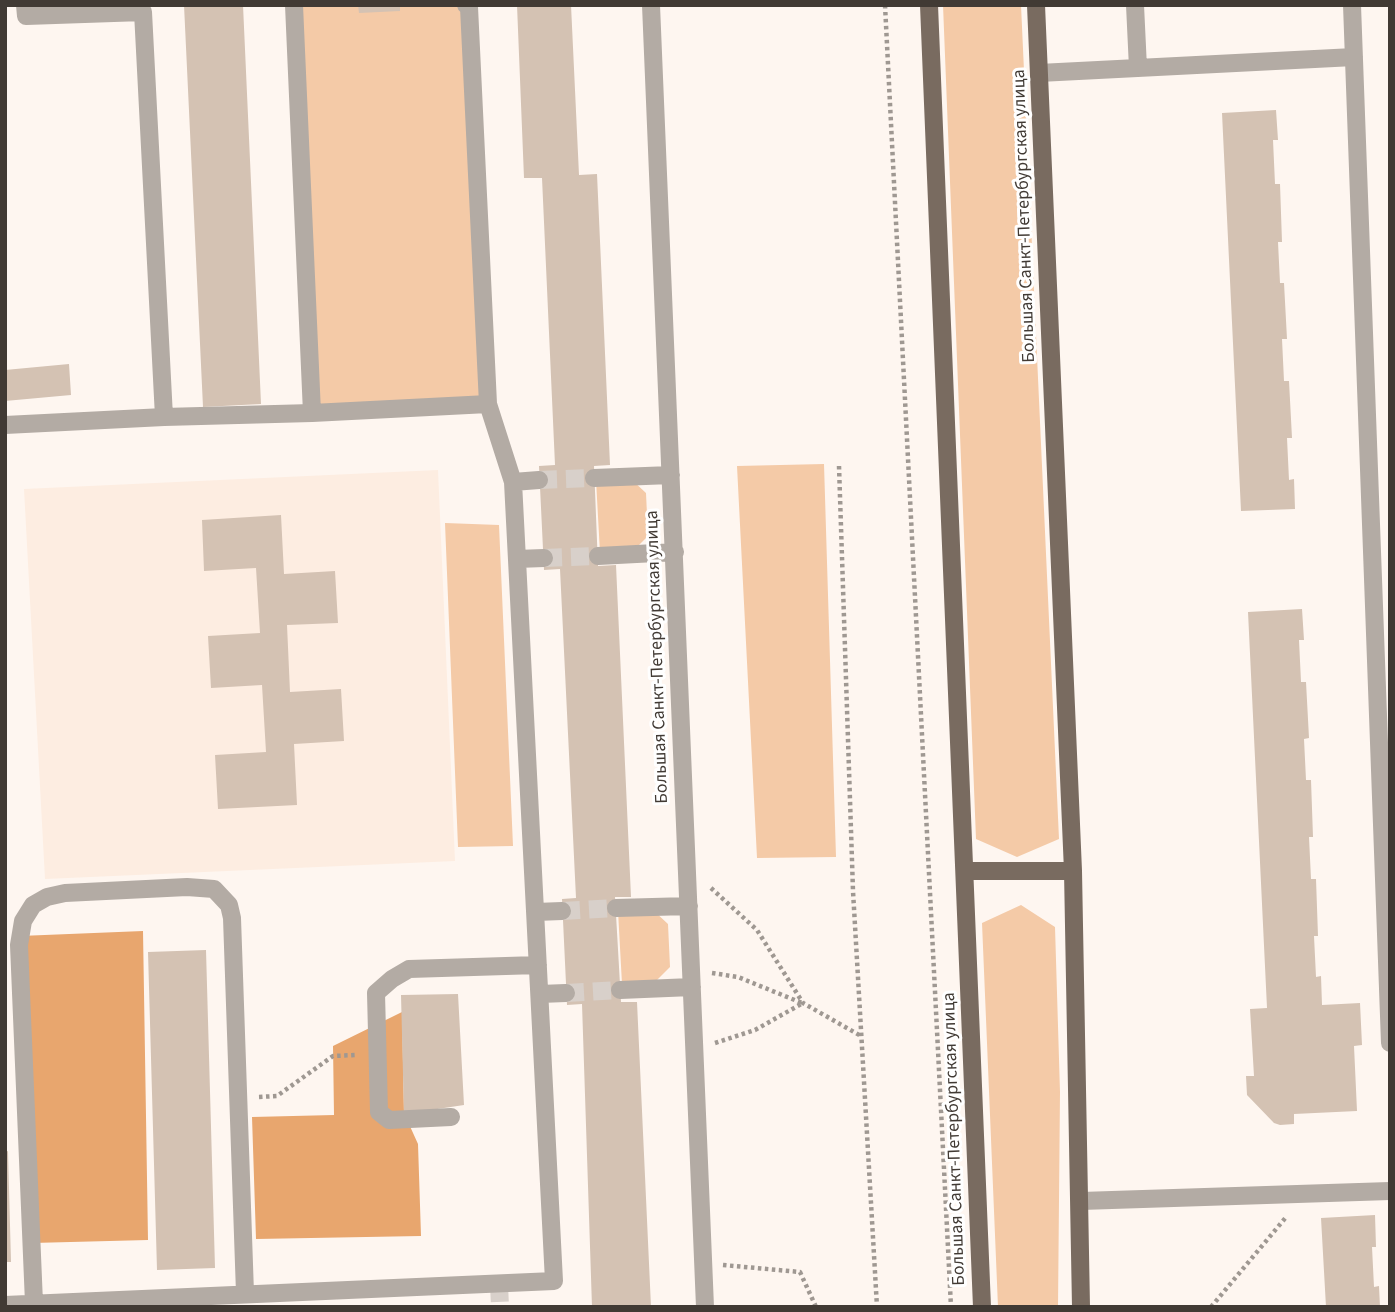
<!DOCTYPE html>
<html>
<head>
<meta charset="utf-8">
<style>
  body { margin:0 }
  #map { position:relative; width:1395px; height:1312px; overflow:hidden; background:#fef6f0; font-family:"Source Sans 3",sans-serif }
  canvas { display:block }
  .frame { position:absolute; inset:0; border:7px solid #413a34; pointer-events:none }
</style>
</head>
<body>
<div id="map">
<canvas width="1395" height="1312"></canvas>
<div class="frame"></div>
</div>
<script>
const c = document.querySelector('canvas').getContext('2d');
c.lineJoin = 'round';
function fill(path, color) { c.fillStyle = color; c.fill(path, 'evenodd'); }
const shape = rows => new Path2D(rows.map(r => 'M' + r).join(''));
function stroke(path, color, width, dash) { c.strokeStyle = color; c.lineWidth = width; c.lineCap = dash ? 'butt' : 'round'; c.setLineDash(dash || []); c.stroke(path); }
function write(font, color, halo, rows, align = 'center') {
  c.font = font + ' "Source Sans 3",sans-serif'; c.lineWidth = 6; c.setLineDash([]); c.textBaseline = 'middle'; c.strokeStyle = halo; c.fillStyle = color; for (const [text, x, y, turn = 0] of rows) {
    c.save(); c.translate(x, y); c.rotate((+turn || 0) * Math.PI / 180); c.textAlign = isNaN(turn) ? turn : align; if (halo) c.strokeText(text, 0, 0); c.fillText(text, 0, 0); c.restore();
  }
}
const built = shape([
  [438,470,455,861,45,879,24,489]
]);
const green = shape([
  [294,5,469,7,488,404,312,413],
  [943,5,1021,5,1059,839,1017,857,976,839],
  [824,464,836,857,757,858,737,466],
  [631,479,646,493,648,536,632,552,600,553,596,480],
  [445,523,499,525,513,846,458,847],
  [1021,905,1055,927,1060,1092,1058,1307,998,1307,982,923],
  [653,910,668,924,670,967,654,983,622,984,618,911]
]);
const forest = shape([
  [143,931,148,1240,32,1243,20,936],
  [402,1012,404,1113,418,1144,421,1236,256,1239,252,1117,334,1115,333,1046]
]);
const building = shape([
  [184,5,243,5,261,404,203,407],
  [358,5,400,5,400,11,359,13],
  [517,5,571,5,579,175,597,174,610,465,594,466,598,566,616,565,631,897,615,897,621,1002,637,1002,651,1307,592,1307,582,1004,567,1005,562,899,576,898,560,569,544,570,539,466,555,465,542,178,524,178],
  [1276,110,1278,140,1273,140,1275,184,1280,184,1282,242,1278,242,1280,283,1284,283,1287,339,1282,339,1284,381,1289,381,1292,438,1287,438,1289,480,1294,479,1295,509,1241,511,1222,113],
  [69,364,71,395,5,401,5,370],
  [281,515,284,574,335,571,338,623,287,625,290,692,341,689,344,741,294,744,297,805,218,809,215,755,266,752,262,685,211,688,208,636,260,633,256,568,204,571,202,520],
  [1302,609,1304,640,1299,640,1301,682,1306,682,1309,738,1304,739,1306,780,1311,780,1313,837,1309,837,1311,879,1316,879,1318,936,1314,936,1316,977,1321,976,1322,1005,1360,1003,1362,1045,1354,1046,1357,1111,1294,1114,1294,1124,1280,1125,1274,1123,1247,1095,1246,1076,1254,1076,1250,1009,1267,1008,1248,612],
  [206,950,215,1268,157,1270,148,952],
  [458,994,464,1105,404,1114,401,995],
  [8,1151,11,1262,5,1262,5,1152],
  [1375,1215,1376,1247,1372,1247,1374,1287,1379,1286,1380,1307,1326,1307,1321,1218]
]);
const minorTunnel = shape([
  [539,480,594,478],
  [544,558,598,556],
  [562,911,616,908],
  [566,993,620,990],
  [499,1284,500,1307]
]);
const path = shape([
  [885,5,951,1307],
  [839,466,853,891,877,1307],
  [711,888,757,930,803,1003,861,1036],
  [712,973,738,977,802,1003],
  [715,1043,755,1030,803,1003],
  [259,1097,277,1096,333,1056,356,1055],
  [723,1265,800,1272,816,1307],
  [1211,1307,1287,1216]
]);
const minor = shape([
  [294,5,312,413,488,404],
  [651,5,705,1307],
  [1135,5,1138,68],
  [1352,5,1390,1043],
  [1039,73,1354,57],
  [164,417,312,413],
  [5,425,164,417,143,12,26,16,25,5],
  [594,478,671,475],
  [513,482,539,480],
  [598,556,675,552],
  [517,559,544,558],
  [616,908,689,906],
  [536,912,562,911],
  [620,990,692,987],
  [540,994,566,993],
  [451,1117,389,1120,379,1112,376,993,392,979,409,969,538,965],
  [1081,1201,1390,1191],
  [34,1303,19,945,23,921,33,905,47,897,65,893,187,887,214,889,229,905,232,918,245,1293],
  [5,1305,554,1281,513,482,488,404,469,7,466,5]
]);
const major = shape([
  [929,5,982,1307],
  [1036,5,1073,871,1081,1307],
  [965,871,1073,871]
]);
const streetNames = [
  ["Большая Санкт-Петербургская улица",1025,216,-92],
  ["Большая Санкт-Петербургская улица",658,657,-92],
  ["Большая Санкт-Петербургская улица",955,1139,-92]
];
fill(built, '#fdede1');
fill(green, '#f4caa7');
fill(forest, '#e8a66e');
fill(building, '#d4c2b3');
stroke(minorTunnel, '#d8d0ca', 18, [18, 9]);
stroke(path, '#9f9892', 4.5, [3.5, 3.5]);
stroke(minor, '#b3aba4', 18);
stroke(major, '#796b60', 18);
write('18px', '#413a34', '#fff', streetNames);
</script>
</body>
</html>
